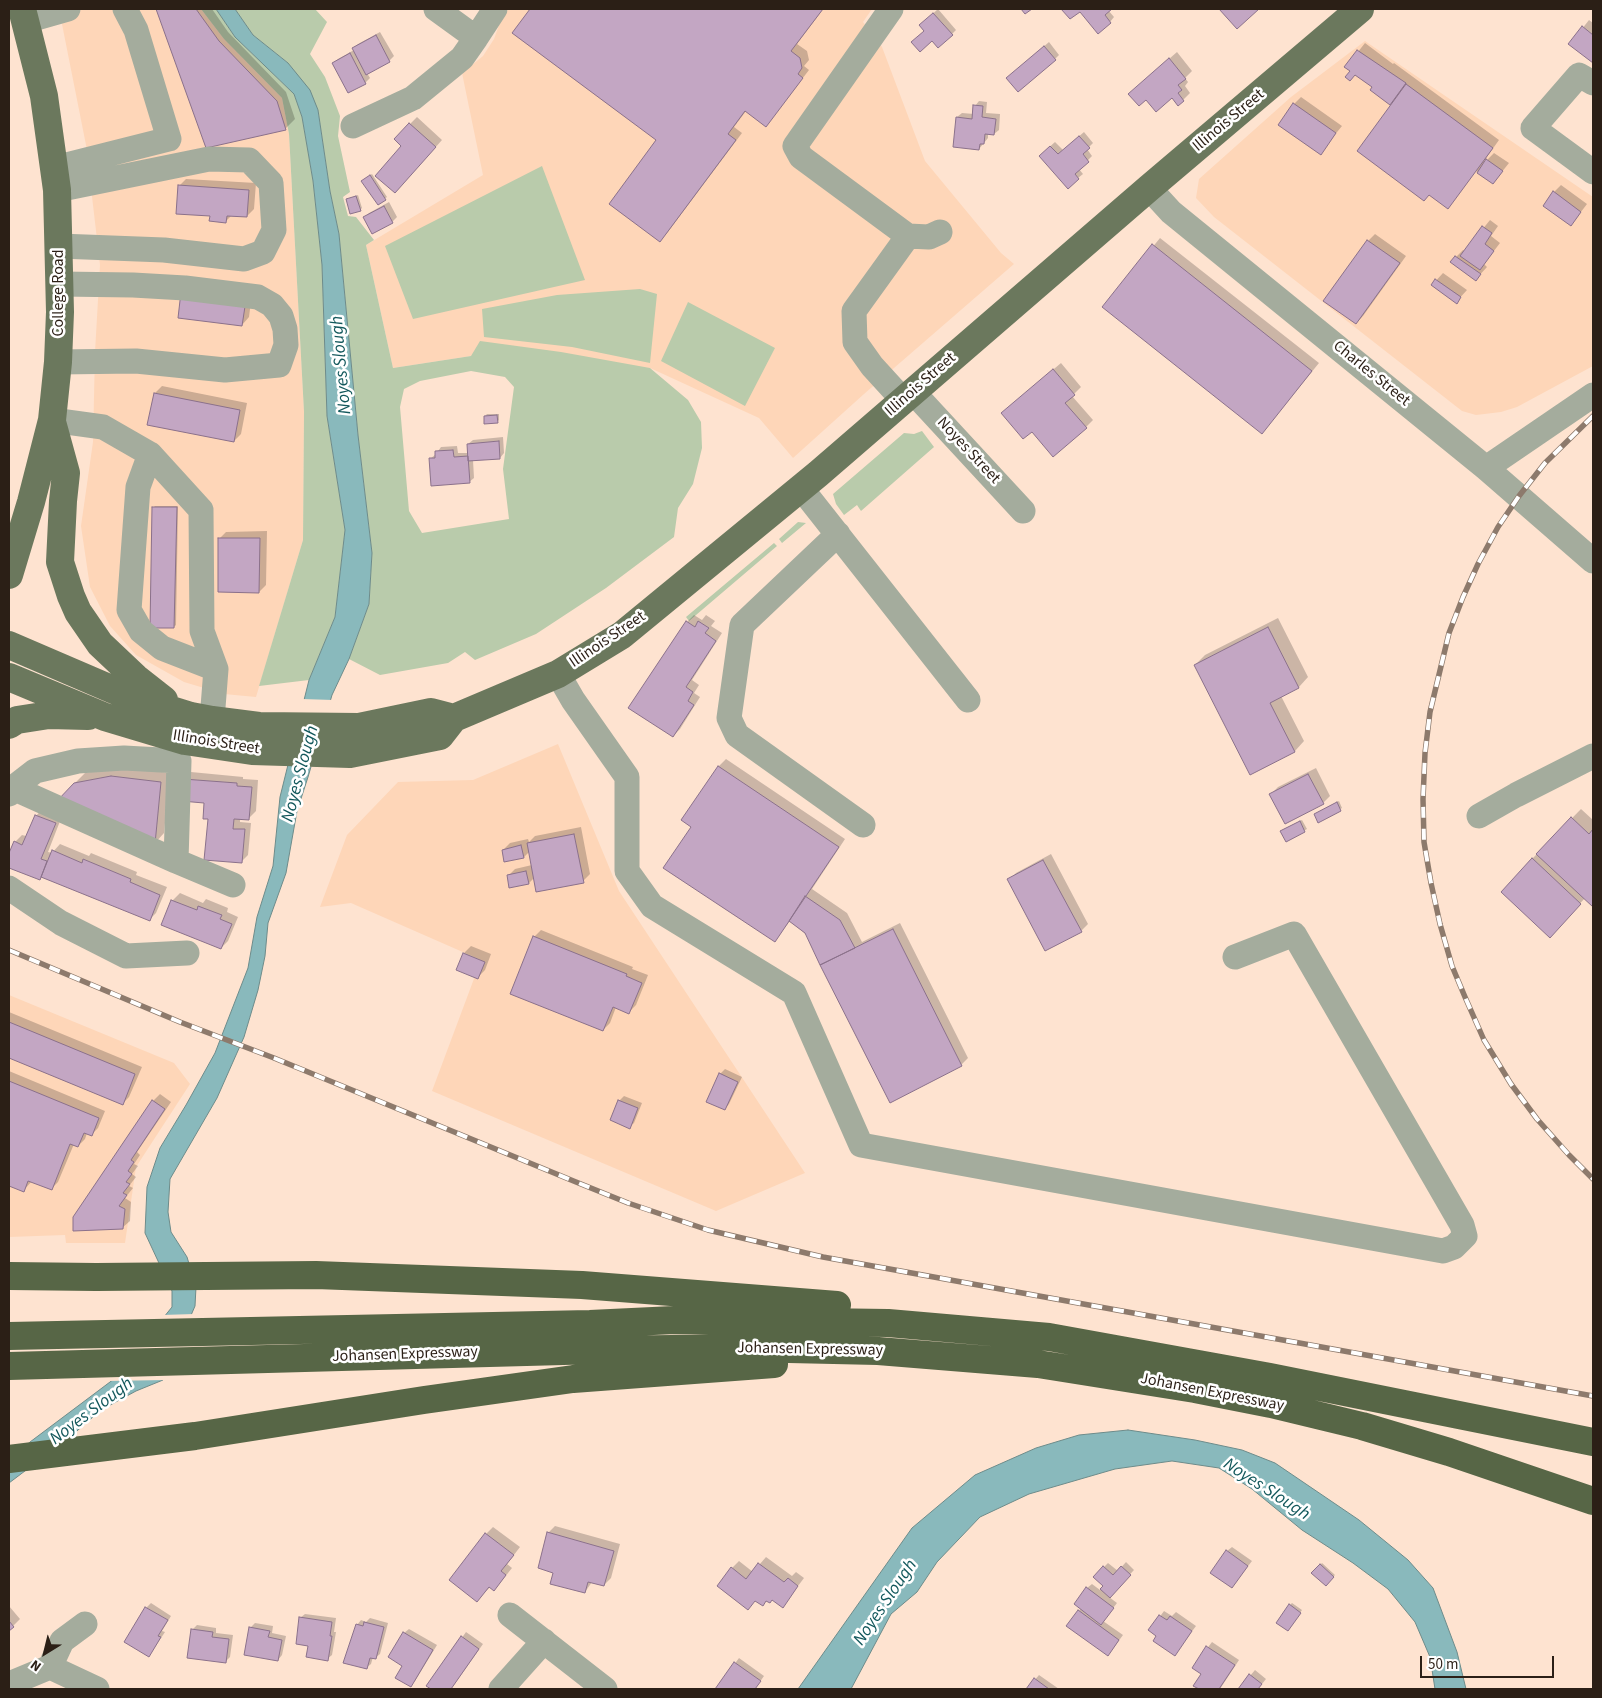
<!DOCTYPE html>
<html>
<head>
<meta charset="utf-8">
<style>
  body { margin:0 }
  #map { position:relative; width:1602px; height:1698px; overflow:hidden; background:#fee3d0; font-family:"Source Sans 3",sans-serif }
  canvas { display:block }
  .frame { position:absolute; inset:0; border:10px solid #2b1f16; pointer-events:none }
  .north { position:absolute; left:20px; top:1628px; width:50px; height:50px; -webkit-text-stroke:4px #fff; paint-order:stroke; rotate:216deg; font-size:14px; font-weight:700; line-height:20px; text-align:center; color:#2b1f16 }
  .north::after { content:''; display:block; margin:auto; width:18px; height:22px; background:#2b1f16; clip-path:polygon(50% 0,100% 100%,50% 72%,0 100%) }
  .scale { position:absolute; left:1420px; top:1656px; width:134px; height:22px; box-sizing:border-box; border:2px solid #2b1f16; border-top:0; padding-left:6px; font-size:15px; line-height:18px; white-space:nowrap; color:#2b1f16; -webkit-text-stroke:4px #fff; paint-order:stroke }
</style>
</head>
<body>
<div id="map">
<canvas width="1602" height="1698"></canvas>
<div class="frame"></div>
<div class="north">N</div>
<div class="scale">50 m</div>
</div>
<script>
const c = document.querySelector('canvas').getContext('2d');
c.lineJoin = 'round';
function fill(path, color) { c.fillStyle = color; c.fill(path, 'evenodd'); }
const shape = rows => new Path2D(rows.map(r => 'M' + r).join(''));
function stroke(path, color, width, dash) { c.strokeStyle = color; c.lineWidth = width; c.lineCap = dash ? 'butt' : 'round'; c.setLineDash(dash || []); c.stroke(path); }
function write(font, color, halo, rows, align = 'center') {
  c.font = font + ' "Source Sans 3",sans-serif'; c.lineWidth = 5; c.setLineDash([]); c.textBaseline = 'middle'; c.strokeStyle = halo; c.fillStyle = color; for (const [text, x, y, turn = 0] of rows) {
    c.save(); c.translate(x, y); c.rotate((+turn || 0) * Math.PI / 180); c.textAlign = isNaN(turn) ? turn : align; if (halo) c.strokeText(text, 0, 0); c.fillText(text, 0, 0); c.restore();
  }
}
const built = shape([
  [59,9,201,9,224,39,282,98,289,134,304,412,303,540,256,697,224,694,184,682,136,655,110,626,90,587,81,526,93,442,95,352,100,265,86,145],
  [509,9,872,9,863,22,882,47,925,161,1001,253,1014,264,864,394,793,458,759,418,650,368,471,356,393,368,366,245,483,175,462,73,483,56,494,39,502,17],
  [1365,41,1593,197,1593,366,1517,407,1501,412,1476,415,1462,411,1214,217,1196,198,1199,179,1291,97],
  [558,744,619,891,805,1173,716,1211,432,1091,481,960,351,903,320,907,347,835,398,782,473,780],
  [9,995,174,1063,190,1084,136,1167,125,1243,66,1243,65,1235,9,1237]
]);
const green = shape([
  [201,9,216,9,235,37,294,94,302,117,313,181,322,265,327,416,345,530,335,617,309,680,259,686,303,540,304,412,289,134,282,98,224,39],
  [235,9,315,9,327,22,310,54,325,77,340,116,338,136,350,192,343,197,348,216,356,217,374,240,366,245,393,368,471,356,480,341,561,352,650,368,688,400,701,422,702,448,693,484,678,508,674,537,606,588,536,634,475,660,465,652,448,663,380,675,349,659,369,604,372,553,358,435,339,234,330,191,318,110,288,63,253,35],
  [471,371,505,377,514,387,503,469,509,519,422,533,409,511,400,407,404,389,420,381],
  [542,166,585,280,413,319,385,246],
  [640,289,657,294,650,363,572,347,484,337,482,309,557,295],
  [688,302,775,348,745,406,661,361],
  [922,431,934,447,861,511,857,505,844,515,836,504,833,494,904,433,914,434],
  [798,522,806,523,782,543,779,539],
  [774,543,777,546,689,621,686,617]
]);
const water = shape([
  [216,9,235,9,253,35,288,63,310,90,318,110,330,191,339,234,358,435,372,553,369,604,349,659,332,695,308,777,297,811,286,873,268,923,265,956,258,990,244,1037,217,1098,170,1179,168,1212,171,1232,187,1257,196,1287,195,1306,163,1380,136,1391,101,1410,70,1437,9,1483,9,1461,30,1442,114,1379,172,1307,172,1291,145,1233,147,1187,160,1148,186,1105,215,1053,248,968,257,917,273,866,280,797,309,680,335,617,345,530,327,416,322,265,313,181,302,117,294,94,235,37,216,9],
  [1128,1430,1195,1440,1242,1450,1275,1463,1359,1520,1408,1560,1433,1588,1457,1652,1466,1689,1435,1689,1430,1657,1415,1622,1388,1589,1353,1563,1302,1530,1252,1489,1219,1468,1172,1461,1115,1469,1029,1494,980,1517,937,1562,917,1592,891,1614,851,1689,798,1689,912,1528,975,1475,1036,1448,1079,1435,1128,1430]
]);
const pier = shape([
  [302,699,333,700,314,767,286,765],
  [194,1314,166,1380,107,1381,112,1378,162,1315]
]);
const shadow = shape([
  [158,9,212,9,228,32,286,92,295,119,285,129,206,146],
  [531,9,823,9,797,44,807,51,809,60,804,66,809,70,766,126,746,111,734,127,742,133,667,233,660,240,658,140,513,33],
  [938,9,956,30,952,34,925,31,925,21],
  [1063,9,1110,9,1108,10,1114,17,1110,22,1080,10,1070,18],
  [1589,20,1593,23,1593,62,1570,44],
  [380,32,394,56,389,61,367,73,370,78,365,83,349,92,333,63,338,59,354,50,353,48,358,44],
  [1049,42,1059,55,1055,59,1012,74],
  [1365,43,1393,64,1394,63,1499,140,1484,161,1485,162,1494,153,1509,163,1493,183,1476,171,1448,207,1392,105,1371,89,1373,86,1346,67],
  [1177,52,1192,71,1185,78,1188,82,1185,86,1190,93,1183,100,1178,104,1172,97,1137,87],
  [1301,97,1342,126,1320,153,1294,104],
  [979,101,987,102,986,113,1000,114,999,130,994,134,988,133,988,138,979,149,957,117,962,113,974,114,975,106],
  [417,117,442,140,402,185,403,146,410,124],
  [1084,132,1093,143,1087,149,1092,156,1079,169,1083,174,1078,178,1045,151,1055,142,1063,150],
  [372,174,387,197,378,204,365,179],
  [186,179,256,183,254,209,247,216,232,215,226,221,211,215,179,186],
  [1561,185,1587,204,1571,225,1554,192],
  [358,195,362,208,360,210,347,200],
  [389,202,397,217,392,222,365,217,369,213],
  [1490,220,1498,226,1491,236,1500,243,1484,264,1487,267,1476,279,1456,257,1463,250,1465,251],
  [1375,234,1406,256,1363,316,1356,323,1325,300,1368,241],
  [1160,238,1319,363,1262,433,1104,307],
  [1443,273,1467,290,1456,302,1432,285],
  [189,286,252,293,249,317,242,325],
  [1061,363,1081,387,1072,396,1093,420,1086,427,1010,406],
  [162,386,247,403,241,434,234,441,155,393],
  [487,414,499,414,499,420,497,422,485,416],
  [503,437,504,453,500,458,473,460,474,478,469,482,430,459,436,454,441,447,457,446,458,453,469,453,468,444,473,440],
  [155,506,178,506,176,625,174,627,153,508],
  [267,531,266,585,259,592,219,539,226,532],
  [694,615,702,620,706,615,715,621,711,626,722,633,692,680,699,685,694,693,700,697,680,729,673,736,687,622],
  [1278,618,1308,677,1299,687,1281,696,1304,741,1295,751,1251,773,1195,665,1205,655],
  [726,759,845,839,812,889,847,913,862,942,900,923,968,1058,961,1065,790,921,774,941,693,826,683,820,719,766],
  [121,767,170,773,164,833,155,843,75,783,85,773],
  [1316,768,1330,796,1323,803,1271,794,1278,787],
  [191,772,243,777,243,779,258,780,256,811,249,818,240,818,240,822,251,823,248,855,241,862,209,818,205,802,184,780],
  [1339,801,1342,808,1319,821,1315,814],
  [43,808,62,816,48,852,52,853,60,844,89,856,91,853,137,872,136,875,167,887,156,913,149,920,42,876,39,879,9,866,9,856,15,842,22,835,26,836,36,816],
  [1581,809,1593,820,1593,906,1585,898,1557,929,1532,859],
  [1302,820,1307,829,1286,840,1284,829],
  [581,827,590,874,583,881,535,877,529,883,508,876,515,869,532,865,530,851,524,857,503,850,510,843,528,839,529,842,535,836],
  [1051,854,1088,924,1081,931,1009,880,1016,873],
  [180,893,203,903,206,899,228,908,227,912,238,917,228,941,221,948,163,924,173,900],
  [541,930,633,967,632,969,648,975,636,1005,629,1012,616,1007,610,1023,603,1030,534,937],
  [471,946,491,954,485,970,478,977,464,953],
  [9,1012,142,1067,129,1097,122,1104,9,1056],
  [725,1069,742,1077,729,1104,725,1109,720,1074],
  [9,1071,105,1111,98,1128,91,1135,87,1133,85,1139,78,1146,74,1144,58,1182,51,1189,32,1181,23,1191,9,1185],
  [160,1094,171,1102,137,1152,140,1155,134,1164,138,1166,132,1174,136,1177,129,1186,133,1188,125,1198,131,1202,130,1221,122,1228,74,1230,153,1101],
  [624,1096,642,1103,634,1123,629,1127,611,1120,620,1100],
  [555,1526,620,1544,611,1578,604,1585,592,1582,585,1592,555,1572,548,1533],
  [493,1527,520,1547,507,1564,512,1568,500,1583,493,1590,490,1587,477,1600,486,1534],
  [1232,1547,1252,1561,1232,1587,1227,1551],
  [766,1557,792,1576,796,1572,804,1578,783,1606,773,1598,767,1600,763,1604,732,1568,739,1561,753,1572],
  [1126,1562,1134,1570,1109,1597,1117,1603,1103,1621,1123,1635,1112,1650,1068,1626,1081,1608,1087,1588,1092,1584,1100,1590,1104,1586,1104,1567,1108,1563,1118,1571],
  [1322,1563,1335,1575,1326,1584,1313,1573],
  [151,1603,171,1616,162,1631,165,1632,149,1656,126,1642,146,1608],
  [1292,1603,1302,1610,1290,1628,1290,1605],
  [9,1606,20,1619,9,1630],
  [1164,1611,1172,1616,1176,1612,1196,1626,1175,1654,1158,1635,1150,1630],
  [305,1614,336,1618,334,1632,336,1632,332,1655,327,1659,310,1645,300,1618],
  [370,1618,388,1623,380,1654,375,1658,373,1657,371,1664,366,1668,357,1625,361,1620,366,1622],
  [255,1623,273,1626,272,1633,286,1636,282,1655,278,1660,250,1628],
  [197,1625,216,1628,216,1633,233,1635,230,1657,225,1662,192,1630],
  [409,1629,437,1645,415,1681,410,1686,404,1666,404,1633],
  [466,1632,483,1644,451,1689,433,1689,428,1686],
  [1212,1642,1239,1660,1220,1689,1201,1689,1195,1685,1203,1674,1193,1667],
  [739,1658,764,1676,755,1689,716,1689],
  [1255,1670,1266,1679,1258,1689,1239,1689],
  [1039,1675,1059,1689,1027,1689]
]);
const building = shape([
  [156,9,196,9,219,41,277,101,286,130,206,148,156,9],
  [530,9,823,9,791,51,800,58,802,68,798,74,803,78,766,127,745,111,728,134,736,140,660,242,609,204,656,140,512,33,530,9],
  [1021,9,1032,9,1025,14,1021,9],
  [1061,9,1112,9,1105,15,1111,23,1098,34,1080,12,1070,19,1061,9],
  [1219,9,1259,9,1237,29,1219,9],
  [933,13,953,35,938,48,932,41,920,52,911,42,924,31,919,25,933,13],
  [1582,26,1593,35,1593,63,1568,44,1582,26],
  [376,35,390,62,366,75,352,48,376,35],
  [1044,46,1056,60,1018,92,1006,78,1044,46],
  [1357,50,1406,83,1390,105,1370,90,1372,87,1355,75,1350,81,1345,77,1350,71,1344,67,1357,50],
  [350,53,366,84,348,93,332,63,350,53],
  [1169,58,1186,79,1178,85,1182,90,1178,93,1184,101,1178,106,1172,98,1156,112,1146,100,1139,106,1128,94,1169,58],
  [1406,84,1493,148,1448,209,1429,195,1424,201,1357,151,1406,84],
  [1293,103,1336,133,1321,155,1278,125,1293,103],
  [973,105,983,106,982,117,996,119,994,135,985,134,984,144,980,144,979,150,953,147,956,117,972,119,973,105],
  [409,123,436,147,395,193,375,176,401,146,394,139,409,123],
  [1079,136,1090,148,1083,154,1089,162,1075,174,1079,179,1068,189,1039,156,1050,146,1058,154,1079,136],
  [1486,159,1503,171,1493,184,1477,173,1486,159],
  [370,175,386,200,378,205,361,181,370,175],
  [178,185,249,190,247,217,227,216,226,223,209,221,210,216,176,214,178,185],
  [1553,191,1581,212,1571,226,1543,206,1553,191],
  [356,196,361,211,350,214,346,199,356,196],
  [384,206,393,223,372,234,363,217,384,206],
  [1482,226,1492,233,1485,244,1494,251,1480,270,1460,256,1482,226],
  [1367,240,1400,263,1356,324,1323,301,1367,240],
  [1152,244,1312,371,1262,434,1102,307,1152,244],
  [1455,256,1481,274,1476,281,1450,262,1455,256],
  [1435,279,1461,297,1457,304,1431,285,1435,279],
  [181,292,246,300,242,326,178,318,181,292],
  [1053,369,1075,395,1065,403,1087,428,1053,457,1032,432,1023,439,1001,413,1053,369],
  [154,393,240,410,234,442,147,425,154,393],
  [497,415,498,423,484,424,484,416,497,415],
  [499,441,500,459,468,461,467,444,499,441],
  [453,450,454,457,468,456,470,483,431,486,429,458,435,458,435,451,453,450],
  [152,507,177,507,174,628,150,628,152,507],
  [218,538,260,538,259,593,218,592,218,538],
  [686,621,695,627,698,621,709,628,705,633,716,641,686,687,693,692,688,701,694,705,673,737,628,708,686,621],
  [1268,627,1299,688,1270,703,1295,752,1250,775,1194,665,1268,627],
  [718,766,839,847,775,942,663,868,691,827,681,820,718,766],
  [1308,774,1324,804,1285,824,1269,794,1308,774],
  [111,776,161,782,155,844,56,802,74,783,111,776],
  [183,779,237,783,237,786,252,787,249,820,234,819,233,829,245,829,242,863,204,860,208,819,203,819,204,803,181,801,183,779],
  [1337,802,1341,811,1318,823,1314,814,1337,802],
  [35,815,56,823,41,859,47,861,40,880,9,868,9,853,14,841,22,845,35,815],
  [1571,817,1589,834,1593,829,1593,907,1536,854,1571,817],
  [1300,821,1305,832,1286,842,1280,831,1300,821],
  [574,834,584,883,536,892,527,843,574,834],
  [521,845,524,858,504,862,502,850,521,845],
  [52,850,82,863,83,859,131,879,130,882,160,895,150,921,41,877,52,850],
  [1532,858,1581,904,1550,938,1501,892,1532,858],
  [1043,860,1082,932,1045,951,1007,879,1043,860],
  [526,871,529,884,509,888,507,875,526,871],
  [805,896,840,920,855,948,820,965,805,933,789,921,805,896],
  [171,900,197,910,198,906,222,915,220,919,232,924,221,949,161,925,171,900],
  [893,929,962,1066,890,1103,820,965,893,929],
  [533,936,627,974,626,976,642,983,629,1014,613,1007,603,1031,510,994,533,936],
  [463,953,485,962,478,979,456,970,463,953],
  [9,1022,135,1074,123,1105,9,1058,9,1022],
  [719,1073,738,1082,725,1110,706,1102,719,1073],
  [9,1081,99,1118,92,1136,84,1133,78,1147,70,1144,52,1190,28,1181,24,1192,9,1186,9,1081],
  [152,1100,165,1109,131,1160,134,1162,128,1171,132,1174,126,1182,130,1184,123,1193,127,1195,119,1206,125,1209,123,1229,73,1231,73,1217,152,1100],
  [618,1100,638,1108,630,1129,610,1120,618,1100],
  [547,1532,614,1551,604,1586,588,1582,585,1593,550,1584,553,1573,538,1568,547,1532],
  [485,1533,514,1555,501,1571,506,1575,494,1591,489,1587,477,1602,449,1580,485,1533],
  [1226,1550,1248,1566,1232,1588,1210,1573,1226,1550],
  [758,1563,784,1582,788,1578,798,1586,783,1608,772,1600,770,1603,766,1601,763,1606,755,1601,748,1610,717,1586,731,1567,746,1579,758,1563],
  [1320,1564,1334,1577,1326,1586,1311,1573,1320,1564],
  [1103,1566,1113,1575,1121,1566,1131,1575,1110,1598,1100,1589,1103,1586,1093,1577,1103,1566],
  [1086,1587,1114,1608,1101,1625,1074,1604,1086,1587],
  [1289,1604,1301,1613,1288,1631,1276,1623,1289,1604],
  [145,1607,168,1620,158,1636,161,1637,149,1657,124,1642,145,1607],
  [1078,1610,1119,1640,1108,1656,1066,1626,1078,1610],
  [1159,1615,1167,1620,1170,1616,1192,1631,1175,1656,1153,1641,1156,1636,1148,1630,1159,1615],
  [299,1617,332,1622,330,1636,332,1636,328,1661,306,1657,308,1646,296,1644,299,1617],
  [9,1621,14,1627,9,1631,9,1621],
  [364,1622,384,1627,376,1659,370,1658,367,1669,343,1663,356,1624,363,1626,364,1622],
  [249,1627,270,1631,268,1637,282,1640,278,1661,244,1655,249,1627],
  [191,1629,213,1632,212,1637,229,1639,226,1663,187,1658,191,1629],
  [403,1632,433,1650,411,1687,395,1678,402,1666,388,1657,403,1632],
  [461,1636,479,1649,451,1689,431,1689,426,1686,461,1636],
  [1206,1646,1235,1665,1219,1689,1199,1689,1193,1686,1201,1674,1192,1668,1206,1646],
  [734,1662,761,1681,755,1689,715,1689,734,1662],
  [1249,1674,1262,1684,1258,1689,1238,1689,1249,1674],
  [1034,1678,1049,1689,1026,1689,1034,1678]
]);
const minor = shape([
  [436,9,476,38],
  [891,9,795,146,801,157,908,236,929,237,940,232],
  [26,21,68,9],
  [1593,83,1579,75,1533,128,1593,172],
  [353,126,413,98,462,58,476,38,495,9],
  [54,168,169,139,136,30,125,9],
  [1149,188,1171,212,1486,468,1593,561],
  [57,190,209,159,249,160,271,183,274,230,263,252,244,259,164,250,59,246],
  [58,362,136,361,225,370,279,365,286,345,285,329,281,316,272,305,258,297,185,288,133,285,60,284],
  [913,392,1023,511],
  [903,400,872,366,855,342,854,311,908,236],
  [52,420,103,427,150,454,201,510,202,631,216,669,212,720],
  [150,454,138,487,129,610,141,631,162,648,216,669],
  [1486,468,1593,395],
  [801,488,968,700],
  [838,534,742,625,729,718,737,735,863,825],
  [558,674,573,700,627,777,627,871,652,906,794,993,861,1145,1443,1251,1454,1247,1465,1236,1462,1225,1294,934,1235,957],
  [9,794,13,788,35,771,78,761,124,758,179,761,176,861,13,788],
  [1479,816,1516,795,1593,756],
  [176,861,233,885],
  [9,888,61,923,126,956,187,953],
  [510,1615,605,1689],
  [50,1667,97,1689],
  [9,1684,50,1667,62,1641,85,1624],
  [501,1689,544,1641]
]);
const major = shape([
  [52,422,66,473,63,501,60,562,71,596,78,612,100,644,136,678,164,700],
  [9,575,31,502,52,420,58,362,60,312,57,190,44,96,22,9],
  [9,645,130,697,191,716,212,720,259,726,359,727,431,712,454,718],
  [9,677,105,717,185,741,252,751,350,754,440,736,454,718,558,674,622,635,818,474,1149,188,1360,9],
  [9,725,17,720,49,715,88,716]
]);
const highway = shape([
  [9,1276,96,1277,316,1275,582,1285,837,1305],
  [9,1336,590,1324,674,1320,888,1323,1049,1337,1270,1377,1593,1442],
  [9,1366,600,1350,745,1348,878,1351,1038,1364,1195,1389,1271,1404,1362,1426,1449,1452,1593,1501],
  [9,1459,195,1436,424,1400,573,1379,774,1364]
]);
const rail = shape([
  [1593,416,1545,463,1519,496,1498,527,1478,564,1463,597,1449,633,1430,712,1425,753,1423,799,1424,842,1431,883,1440,924,1452,966,1465,997,1484,1040,1511,1084,1537,1119,1569,1155,1593,1179],
  [9,950,180,1022,274,1058,576,1182,628,1203,708,1230,823,1257,1593,1396]
]);
const streetNames = [
  ["Illinois Street",1229,121,-40],
  ["College Road",59,293,-90],
  ["Charles Street",1371,374,39],
  ["Illinois Street",921,385,-41],
  ["Noyes Street",968,451,47],
  ["Illinois Street",608,640,-34],
  ["Illinois Street",216,743,9],
  ["Johansen Expressway",810,1350,1],
  ["Johansen Expressway",405,1355,-2],
  ["Johansen Expressway",1212,1393,11]
];
const waterNames = [
  ["Noyes Slough",342,365,-95],
  ["Noyes Slough",301,774,-75],
  ["Noyes Slough",92,1412,-37],
  ["Noyes Slough",1266,1490,33],
  ["Noyes Slough",886,1603,-56]
];
fill(built, '#fed6b8');
fill(green, '#b9cbab');
fill(water, '#89b9bc');
stroke(water, '#6d8b8a', 1);
fill(pier, '#fee3d0');
fill(shadow, '#0003');
fill(building, '#c3a6c3');
stroke(building, '#8b718b', 1);
stroke(minor, '#a4ac9d', 25);
stroke(major, '#6b785d', 28);
stroke(highway, '#576646', 28);
stroke(rail, '#8d7a6c', 5.5);
stroke(rail, '#fff', 4, [11]);
write('16px', '#2b1f16', '#fff', streetNames);
write('italic 18px', '#13585c', '#fff', waterNames);
</script>
</body>
</html>
